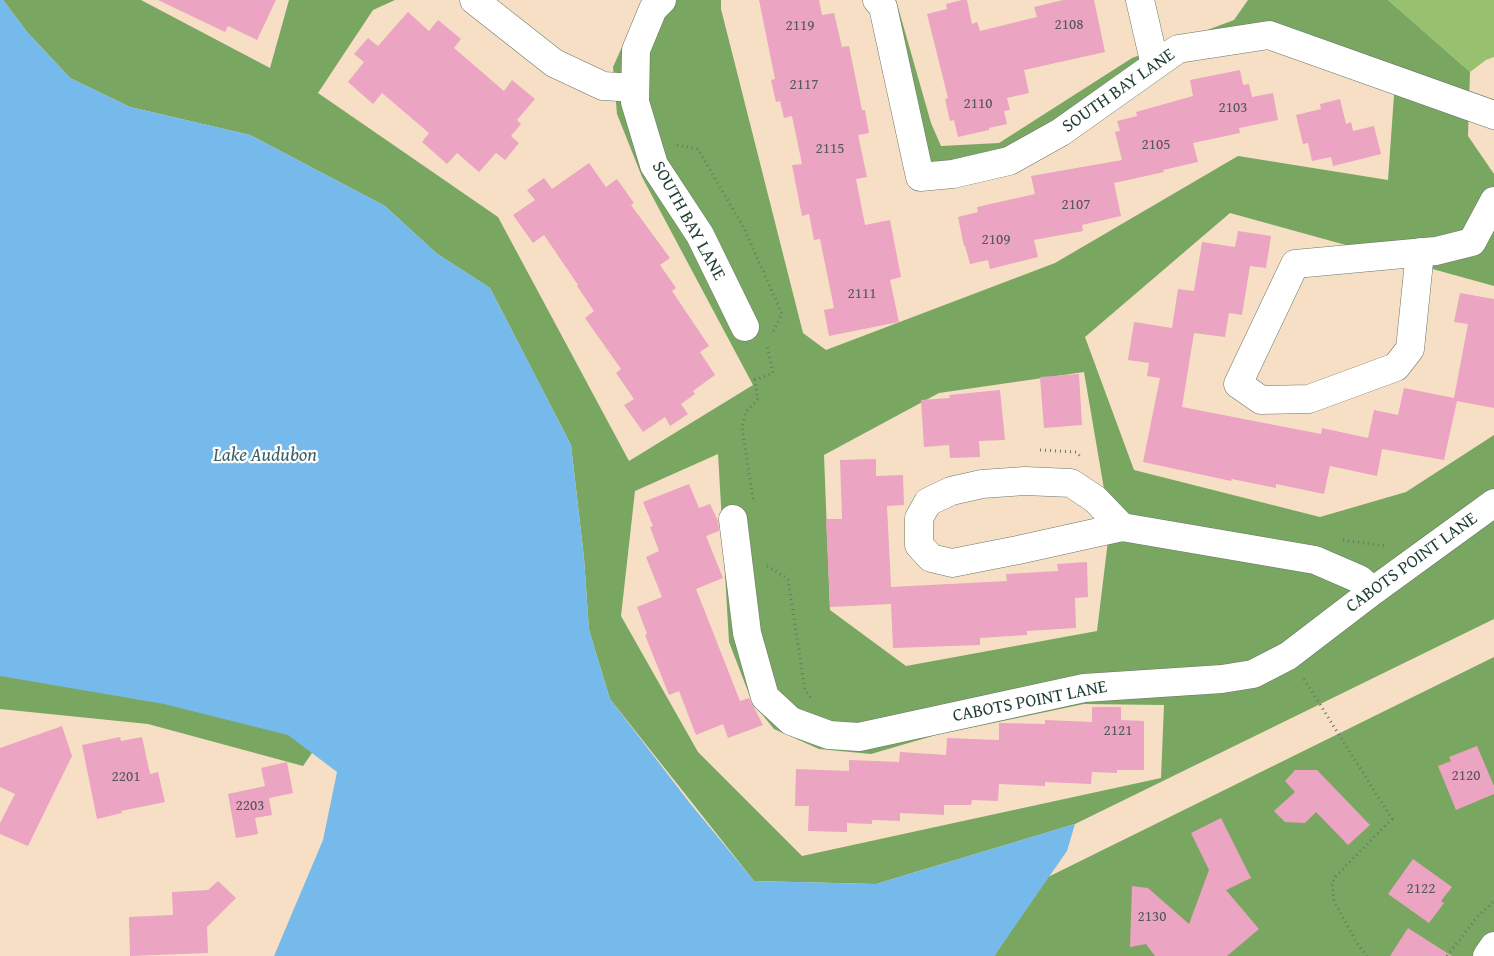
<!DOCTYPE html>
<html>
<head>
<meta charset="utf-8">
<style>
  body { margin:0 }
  canvas { display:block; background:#f6dfc5 }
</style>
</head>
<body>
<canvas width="1494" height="956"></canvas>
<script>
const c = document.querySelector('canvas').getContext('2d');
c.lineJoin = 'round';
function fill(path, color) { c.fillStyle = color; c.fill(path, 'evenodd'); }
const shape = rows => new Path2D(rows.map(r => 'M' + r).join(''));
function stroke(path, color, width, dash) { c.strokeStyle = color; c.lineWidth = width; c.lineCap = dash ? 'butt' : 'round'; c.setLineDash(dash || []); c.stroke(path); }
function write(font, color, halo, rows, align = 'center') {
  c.font = font + ' "Gentium Book Plus",serif'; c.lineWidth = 4.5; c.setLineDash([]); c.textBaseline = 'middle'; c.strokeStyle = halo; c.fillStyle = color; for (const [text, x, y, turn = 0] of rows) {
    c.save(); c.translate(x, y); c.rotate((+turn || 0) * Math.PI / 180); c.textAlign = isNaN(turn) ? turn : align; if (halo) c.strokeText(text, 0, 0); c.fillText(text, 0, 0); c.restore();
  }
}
const green = shape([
  [1388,0,1494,0,1494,57,1486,60,1470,72]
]);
const forest = shape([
  [3,0,141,0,270,68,289,0,395,0,373,10,318,93,498,217,629,461,753,385,642,177,617,114,613,67,639,9,647,0,721,0,721,9,803,333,826,350,1055,263,1238,156,1388,180,1395,81,1269,36,1178,49,1009,161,920,177,875,0,896,0,931,123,941,146,999,143,1132,58,1234,20,1248,0,1388,0,1470,72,1468,136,1494,174,1494,286,1230,213,1085,337,1134,470,1320,517,1406,492,1494,435,1494,619,1075,824,876,884,754,881,610,699,589,630,584,558,571,445,490,288,436,253,385,206,250,135,130,107,70,78,27,32],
  [1084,372,1110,524,1097,631,906,666,830,610,824,455,939,393],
  [718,454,729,642,752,702,774,729,819,749,871,754,936,735,1084,704,1164,705,1161,778,802,856,698,752,621,616,635,491],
  [1494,657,1494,956,994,956,1048,877],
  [0,661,330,727,303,766,148,724,0,709]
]);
const water = shape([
  [0,0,3,0,27,32,70,78,130,107,250,135,385,206,436,253,490,288,571,445,584,558,589,630,610,699,689,802,754,881,876,884,1075,824,1067,851,994,956,274,956,323,840,337,772,288,735,164,704,0,676]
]);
const building = shape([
  [158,0,276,0,257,40,228,26,225,32],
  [759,0,819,0,822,15,834,13,842,47,849,46,862,110,865,110,869,133,858,135,867,177,856,179,865,225,890,220,901,277,890,280,899,322,829,336,824,310,834,308,820,239,814,240,809,214,802,216,792,165,802,164,792,116,784,118,780,101,776,102,771,80,775,79],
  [962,0,967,0,972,24,977,22,980,31,1037,17,1034,7,1063,0,1094,0,1105,52,1024,70,1029,93,1007,98,1010,110,1004,111,1007,124,989,128,989,130,958,137,954,120,950,121,945,99,948,98,927,14,947,9,946,4],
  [408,12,429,31,438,20,461,39,454,48,504,91,512,80,535,99,517,120,521,124,511,136,519,143,505,160,496,153,479,172,457,153,447,164,422,142,429,133,382,93,373,104,348,82,364,62,354,54,368,38,378,46],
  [1240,70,1243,85,1249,84,1252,97,1273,93,1278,120,1239,128,1240,133,1193,143,1198,162,1163,170,1164,172,1114,183,1121,216,1082,225,1083,231,1034,240,1038,257,990,269,988,260,970,264,965,246,964,246,958,217,978,212,977,207,1035,194,1031,176,1122,160,1115,132,1120,131,1117,121,1137,116,1136,112,1193,96,1190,80],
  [1340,99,1346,124,1351,122,1353,131,1374,126,1381,154,1333,166,1331,157,1312,161,1308,143,1303,144,1296,115,1321,109,1320,104],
  [589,163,606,187,617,179,634,203,631,205,670,258,660,265,676,288,672,291,709,346,700,352,715,375,693,391,695,394,681,404,688,414,670,426,665,417,643,432,624,405,634,399,616,373,621,369,585,318,594,311,577,286,578,285,544,235,533,243,513,215,535,200,527,190,544,178,552,189],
  [1238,231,1271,236,1266,268,1250,266,1242,315,1229,313,1225,337,1194,333,1182,407,1321,434,1322,428,1368,438,1374,410,1398,415,1404,388,1454,398,1468,324,1454,322,1460,293,1494,299,1494,408,1457,401,1444,460,1382,449,1377,476,1330,466,1324,494,1276,484,1276,488,1232,479,1231,481,1143,462,1160,378,1147,376,1149,363,1128,360,1134,322,1172,328,1178,289,1194,291,1202,242,1235,247],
  [1079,374,1082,425,1044,428,1040,377],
  [1000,390,1005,440,979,441,980,457,950,458,949,445,924,447,921,400,950,398,949,395],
  [876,459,876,476,903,475,904,505,887,506,891,587,1007,581,1006,574,1058,571,1057,564,1087,562,1088,597,1075,598,1076,628,1027,631,1027,635,980,638,980,645,893,648,891,604,830,607,826,519,842,519,840,460],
  [689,484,699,508,710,504,718,521,719,531,706,536,723,578,696,589,740,701,749,698,763,725,728,738,723,724,696,735,679,691,669,695,645,635,647,634,637,607,662,597,646,557,659,551,650,527,653,526,643,502],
  [1092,707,1121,707,1121,720,1144,721,1144,770,1117,770,1117,773,1092,772,1091,784,1045,782,1045,786,999,784,998,801,972,800,971,805,944,805,944,815,900,813,900,821,872,820,872,824,847,823,847,832,808,831,809,806,795,806,796,769,849,771,849,760,899,762,900,752,946,755,947,738,999,740,999,723,1045,724,1045,720,1092,722],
  [62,726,72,756,28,846,0,834,0,823,15,794,0,787,0,748],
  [120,737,121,741,142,737,150,774,158,772,165,802,121,811,122,813,97,819,82,745],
  [1477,746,1494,786,1494,794,1456,810,1438,766,1451,761,1449,757],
  [287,762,293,793,269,798,272,815,255,818,258,834,236,838,228,794,265,786,261,768],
  [1295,770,1317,770,1370,825,1348,845,1316,812,1305,823,1285,822,1274,811,1295,792,1285,781],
  [1221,818,1251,878,1226,890,1259,929,1227,956,1155,956,1146,944,1130,947,1132,886,1148,888,1189,924,1209,870,1191,833],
  [1413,859,1452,887,1441,901,1444,903,1429,923,1388,894],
  [218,881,236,898,207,927,208,953,130,956,129,917,173,915,172,892,208,890],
  [1408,928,1452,956,1390,956]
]);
const path = shape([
  [677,145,698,149,745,230,782,314,773,332],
  [1040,450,1076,452,1080,456],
  [753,499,742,427,746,412,758,399,755,380,773,373,767,345],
  [1343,540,1386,546],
  [767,566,788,579,805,690,812,699],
  [1304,679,1392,819,1336,876,1332,883,1334,901,1357,943,1367,956],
  [1447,956,1477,917,1494,901]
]);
const minor = shape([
  [474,0,554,63,603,86,635,88],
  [662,0,653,9,636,50,635,102,654,165,700,235,745,327],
  [877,0,883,7,920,177,953,174,1009,161,1061,132,1178,49,1269,35,1494,115],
  [1140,0,1155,65],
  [1420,252,1410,349,1396,367,1309,399,1261,400,1238,384,1295,264,1436,251,1472,242,1494,201],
  [733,519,747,633,765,697,791,721,829,735,859,737,1084,688,1222,679,1253,674,1288,656,1373,591,1494,503],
  [1122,527,1018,550,952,563,931,558,919,545,919,518,928,502,951,491,982,484,1025,481,1071,483,1095,499,1122,527,1315,560,1359,579,1373,591],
  [1487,956,1494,946]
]);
const numberNames = [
  ["2108",1069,25],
  ["2119",800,26],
  ["2117",804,85],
  ["2110",978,104],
  ["2103",1233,108],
  ["2105",1156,145],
  ["2115",830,149],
  ["2107",1076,205],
  ["2109",996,240],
  ["2111",862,294],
  ["2121",1118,731],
  ["2120",1466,776],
  ["2201",126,777],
  ["2203",250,806],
  ["2122",1421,889],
  ["2130",1152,917]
];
const streetNames = [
  ["SOUTH BAY LANE",1119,91,-35],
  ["SOUTH BAY LANE",688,221,61],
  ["CABOTS POINT LANE",1412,563,-36],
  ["CABOTS POINT LANE",1030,702,-11]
];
const waterNames = [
  ["Lake Audubon",265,456]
];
fill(green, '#97c16e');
fill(forest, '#79a761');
fill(water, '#76baec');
fill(building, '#eba4c1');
stroke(minor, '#6a7667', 29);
stroke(path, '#6a7667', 3, [1, 4]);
stroke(minor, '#fff', 28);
write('15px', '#525757', null, numberNames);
write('18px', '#1f3d34', '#fff', streetNames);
write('italic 19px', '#39626b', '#fff', waterNames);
</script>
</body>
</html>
